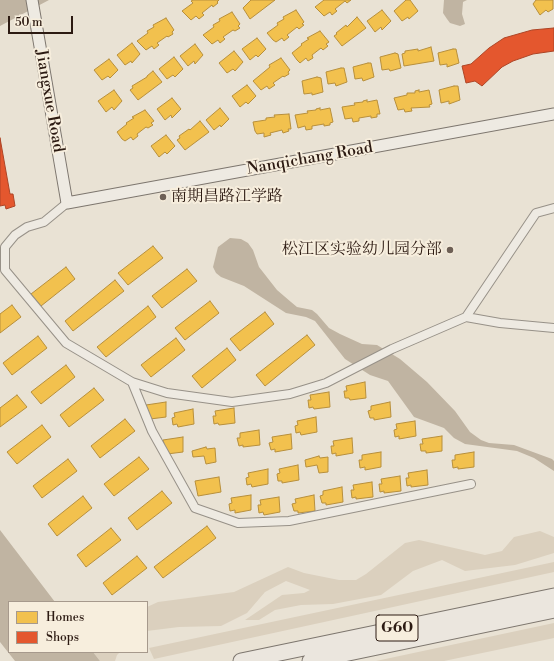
<!DOCTYPE html>
<html>
<head>
<meta charset="utf-8">
<style>
  body { margin:0 }
  #map { position:relative; width:554px; height:661px; overflow:hidden; background:#e9e2d4; font-family:"Libre Bodoni",serif }
  canvas { display:block }
  .legend { position:absolute; left:8px; top:601px; width:140px; height:52px; box-sizing:border-box; background:#f7eedd; border:1px solid #a6998c; margin:0; padding:5px 7px; list-style:none; font-size:12px; color:#2c1a12 }
  .legend li { display:flex; align-items:center; gap:8px; height:20px }
  .legend b { width:20px; border:1px solid #a6998c }
  .scale { position:absolute; left:8px; top:16px; width:65px; height:18px; box-sizing:border-box; border:2px solid #2c1a12; border-top:0; padding-left:5px; font-size:12px; line-height:14px; white-space:nowrap; color:#2c1a12; -webkit-text-stroke:3px #f7eedd; paint-order:stroke }
</style>
</head>
<body>
<div id="map">
<canvas width="554" height="661"></canvas>
<ul class="legend">
<li><b style="height:11px;background:#f2c14e"></b>Homes</li>
<li><b style="height:11px;background:#e4572e"></b>Shops</li>
</ul>
<div class="scale">50 m</div>
</div>
<script>
const c = document.querySelector('canvas').getContext('2d');
c.lineJoin = 'round';
function fill(path, color) { c.fillStyle = color; c.fill(path, 'evenodd'); }
const shape = rows => new Path2D(rows.map(r => 'M' + r).join(''));
function stroke(path, color, width, dash) { c.strokeStyle = color; c.lineWidth = width; c.lineCap = dash ? 'butt' : 'round'; c.setLineDash(dash || []); c.stroke(path); }
function write(font, color, halo, rows, align = 'center') {
  c.font = font + ' "Libre Bodoni","Noto Serif SC",serif'; c.lineWidth = 4; c.setLineDash([]); c.textBaseline = 'middle'; c.strokeStyle = halo; c.fillStyle = color; for (const [text, x, y, turn = 0] of rows) {
    c.save(); c.translate(x, y); c.rotate((+turn || 0) * Math.PI / 180); c.textAlign = isNaN(turn) ? turn : align; if (halo) c.strokeText(text, 0, 0); c.fillText(text, 0, 0); c.restore();
  }
}
const green = shape([
  [540,531,554,537,554,553,515,565,465,571,442,560,413,571,381,595,333,604,301,605,275,610,259,620,245,620,282,595,304,593,310,590,286,581,265,592,247,613,221,626,179,627,147,631,147,607,158,602,234,592,288,567,304,573,339,580,356,580,366,574,405,543,419,540,485,555,502,551,514,537],
  [554,562,554,572,154,659,149,648],
  [554,623,554,638,444,661,376,661],
  [93,652,120,652,117,655,115,661,100,661]
]);
const water = shape([
  [0,0,49,0,0,26],
  [444,0,480,0,467,0,463,2,462,14,465,24,460,26,450,23,447,19,443,13],
  [230,238,241,239,248,243,253,250,259,267,277,290,291,302,297,307,312,310,317,314,329,328,340,334,362,344,377,345,400,359,427,382,455,411,470,432,481,440,489,443,514,445,552,459,554,461,554,471,534,458,517,451,465,444,454,438,444,428,414,417,388,381,370,375,345,359,315,321,306,317,286,313,244,286,221,277,216,273,213,267,218,247],
  [0,530,55,602,9,602,9,652,93,652,100,661,15,661,0,642]
]);
const homes = shape([
  [193,0,219,0,217,2,218,3,213,7,212,5,202,13,204,15,199,19,196,16,191,20,182,11,193,3,191,1,193,0],
  [251,0,275,0,250,19,243,8,251,0],
  [324,0,351,0,347,3,345,1,335,9,337,11,332,15,330,12,324,16,315,7,324,0],
  [406,0,410,0,418,11,409,19,408,17,402,21,394,11,406,0],
  [536,0,553,0,553,9,548,12,546,10,540,15,533,4,536,0],
  [296,10,304,22,302,24,304,25,299,29,297,27,287,35,289,37,284,41,282,38,276,42,273,40,267,33,278,25,277,23,284,19,283,17,296,10],
  [382,10,391,21,382,30,381,27,375,32,367,21,382,10],
  [232,12,240,24,238,26,240,28,235,31,233,30,223,37,225,39,220,43,218,40,212,44,203,35,214,27,213,25,220,21,219,19,232,12],
  [357,17,366,28,342,46,334,36,337,34,336,33,346,25,347,27,357,17],
  [166,18,174,30,172,32,173,34,168,37,167,36,157,43,159,45,154,49,152,46,146,50,137,41,148,33,147,31,154,27,153,25,166,18],
  [320,31,329,42,326,44,328,46,323,50,321,48,312,55,313,58,308,61,306,58,300,63,297,60,292,53,302,45,301,44,309,39,307,38,320,31],
  [257,38,266,49,258,57,256,55,250,60,242,49,257,38],
  [132,43,140,54,132,63,131,61,125,65,117,55,132,43],
  [195,44,203,55,195,64,194,61,188,66,180,56,195,44],
  [431,47,434,61,404,66,402,54,405,53,405,51,418,49,418,51,431,47],
  [453,49,456,49,459,63,447,67,447,64,440,65,438,53,453,49],
  [234,51,243,62,235,71,233,69,227,73,219,63,234,51],
  [395,53,398,54,401,68,390,71,389,69,382,70,380,57,395,53],
  [174,57,183,69,175,77,173,75,167,79,159,69,174,57],
  [281,58,290,70,288,72,289,74,284,77,283,76,273,83,275,85,269,89,267,86,261,90,253,81,270,67,269,65,281,58],
  [109,59,118,70,110,78,108,76,102,80,94,70,109,59],
  [368,63,371,63,374,77,363,81,362,78,355,79,353,67,368,63],
  [341,68,344,68,347,82,336,86,335,83,328,84,326,72,341,68],
  [153,71,162,82,138,100,130,90,133,88,132,86,147,77,147,76,153,71],
  [317,77,321,78,323,92,312,95,312,93,304,94,302,81,317,77],
  [247,85,256,96,248,104,246,102,240,107,232,96,247,85],
  [454,86,458,86,460,100,449,104,449,101,441,103,439,90,454,86],
  [114,90,122,101,114,110,112,107,106,112,98,101,114,90],
  [419,90,419,92,429,90,432,104,429,105,430,107,411,108,412,111,405,112,404,109,398,110,394,98,407,95,407,93,415,93,415,91,419,90],
  [172,98,181,109,172,118,171,115,165,120,157,109,172,98],
  [367,100,367,102,377,100,380,114,377,114,377,117,371,118,371,116,359,118,359,121,353,122,352,118,345,119,342,107,355,105,354,103,363,102,363,101,367,100],
  [220,108,229,119,221,127,220,125,214,130,206,120,220,108],
  [320,108,320,110,330,108,333,122,330,123,330,125,324,126,324,124,312,126,312,129,306,130,305,126,298,128,295,115,308,113,307,111,316,110,316,109,320,108],
  [145,110,154,121,151,123,153,125,148,128,146,127,137,134,138,136,133,140,131,137,125,141,122,139,117,132,127,124,126,123,134,118,132,117,145,110],
  [289,114,291,129,288,129,289,131,283,133,282,130,270,133,271,135,264,137,264,133,257,134,255,131,253,122,266,120,266,118,275,117,274,115,289,114],
  [200,121,209,132,185,150,177,140,180,138,179,136,189,129,190,130,200,121],
  [166,135,175,146,167,154,165,152,159,157,151,146,166,135],
  [153,246,163,258,128,285,118,273,153,246],
  [66,267,75,279,41,306,31,294,66,267],
  [187,269,197,281,162,308,152,296,187,269],
  [115,280,124,291,73,331,65,321,115,280],
  [210,301,219,313,185,340,175,328,210,301],
  [12,305,21,317,0,333,0,314,12,305],
  [148,306,156,317,106,357,97,347,148,306],
  [265,312,274,324,240,351,230,339,265,312],
  [307,335,315,345,265,386,256,375,307,335],
  [38,336,47,348,12,375,3,363,38,336],
  [176,338,185,350,151,377,141,365,176,338],
  [227,348,236,360,202,388,192,376,227,348],
  [66,365,75,377,41,404,31,392,66,365],
  [365,382,366,398,350,400,349,398,345,398,344,391,347,391,346,386,365,382],
  [94,388,104,400,69,427,60,415,94,388],
  [329,392,330,407,314,409,313,407,309,408,308,400,311,400,310,395,329,392],
  [17,395,27,407,0,427,0,408,17,395],
  [166,402,166,417,150,419,146,405,166,402],
  [390,402,391,417,374,420,374,418,370,418,368,411,371,410,371,406,390,402],
  [234,408,235,423,219,425,218,423,214,424,213,416,216,416,215,411,234,408],
  [193,409,194,424,178,427,177,424,173,425,172,418,175,417,174,413,193,409],
  [316,417,317,432,301,435,300,432,296,433,295,426,298,425,297,421,316,417],
  [125,419,135,431,100,458,91,446,125,419],
  [415,421,416,436,399,439,399,436,395,437,394,430,397,429,396,424,415,421],
  [42,425,51,437,17,464,7,452,42,425],
  [259,430,260,445,243,447,243,445,239,446,237,438,240,438,240,433,259,430],
  [291,434,292,449,275,452,275,449,271,450,269,443,273,442,272,437,291,434],
  [442,436,442,451,426,453,426,451,421,451,420,444,423,444,422,439,442,436],
  [183,437,183,452,167,454,163,440,183,437],
  [352,438,353,453,336,456,336,453,332,454,331,446,334,446,333,441,352,438],
  [206,447,207,449,215,448,216,462,206,464,204,456,193,457,192,451,206,447],
  [381,452,381,467,365,470,365,467,360,468,359,460,362,460,362,455,381,452],
  [474,452,474,467,458,469,458,467,453,468,452,460,455,460,455,455,474,452],
  [319,456,320,458,328,457,328,472,319,473,317,465,306,467,305,460,319,456],
  [139,457,149,469,114,496,104,484,139,457],
  [68,459,77,471,42,498,33,486,68,459],
  [298,465,299,480,282,483,282,481,278,481,277,474,280,473,279,469,298,465],
  [268,469,268,484,252,487,251,484,247,485,246,478,249,477,248,473,268,469],
  [427,470,428,485,411,487,411,485,407,486,406,478,409,478,408,473,427,470],
  [400,476,401,491,384,493,384,491,380,492,379,484,382,484,381,479,400,476],
  [219,477,221,492,198,496,195,481,219,477],
  [372,482,373,497,356,499,356,497,352,498,351,490,354,490,353,485,372,482],
  [342,487,343,502,326,505,326,503,322,503,320,496,323,495,323,491,342,487],
  [162,491,172,503,137,530,128,518,162,491],
  [251,495,251,510,235,513,235,510,230,511,229,504,232,503,231,498,251,495],
  [314,495,315,511,298,513,298,511,294,511,292,504,296,503,295,499,314,495],
  [83,496,92,508,57,536,48,524,83,496],
  [279,497,280,512,264,515,263,512,259,513,258,505,261,505,260,500,279,497],
  [207,526,216,538,163,578,154,567,207,526],
  [111,528,121,540,86,567,77,555,111,528],
  [137,556,147,568,112,595,103,583,137,556]
]);
const shops = shape([
  [554,28,554,51,533,54,513,61,502,67,482,86,475,81,466,83,462,66,471,64,489,48,504,38,532,30,554,28],
  [0,138,10,194,13,194,15,206,6,209,5,205,0,206,0,138]
]);
const street = shape([
  [67,203,44,222,27,227,15,235,5,247,5,270,66,343,132,382,167,393,232,402,290,394,326,383,392,349,466,317,536,213,554,208],
  [466,317,500,323,554,328],
  [132,382,152,431,195,508,238,523,289,521,471,484]
]);
const secondary = shape([
  [32,0,67,203,554,114]
]);
const highway = shape([
  [241,661,554,596],
  [310,661,554,610]
]);
const markers = [
  [163,197,4,"#6e6056"],
  [450,250,4,"#6e6056"]
];
const shields = [
  [397,628,42]
];
const shieldNames = [
  ["G60",397,628]
];
const streetNames = [
  ["Jiangxue Road",49,101,80],
  ["Nanqichang Road",310,159,-10]
];
const poiNames = [
  ["南期昌路江学路",171,197],
  ["松江区实验幼儿园分部",442,250,"right"]
];
fill(green, '#dbd0be');
fill(water, '#c0b4a2');
fill(homes, '#f2c14e');
stroke(homes, '#b78f3c', 1);
fill(shops, '#e4572e');
stroke(shops, '#ad4526', 1);
stroke(street, '#979188', 10);
stroke(secondary, '#7d766e', 13);
stroke(highway, '#7d766e', 17);
stroke(street, '#eeeae2', 8);
stroke(secondary, '#eeeae2', 11);
stroke(highway, '#ebe6de', 15);
for (const [x, y, r, color] of markers) { const dot = new Path2D(); dot.arc(x, y, r, 0, 2 * Math.PI); c.fillStyle = color; c.fill(dot); stroke(dot, '#f7eedd', 1.5); }
for (const [x, y, w] of shields) { const box = new Path2D(); box.roundRect(x - w / 2, y - 13, w, 26, 3); c.fillStyle = '#f7eedd'; c.fill(box); stroke(box, '#2c1a12', 1); }
write('bold 15px', '#2c1a12', null, shieldNames);
write('16px', '#2c1a12', '#f7eedd', streetNames);
write('16px', '#2c1a12', '#f7eedd', poiNames, 'left');
</script>
</body>
</html>
